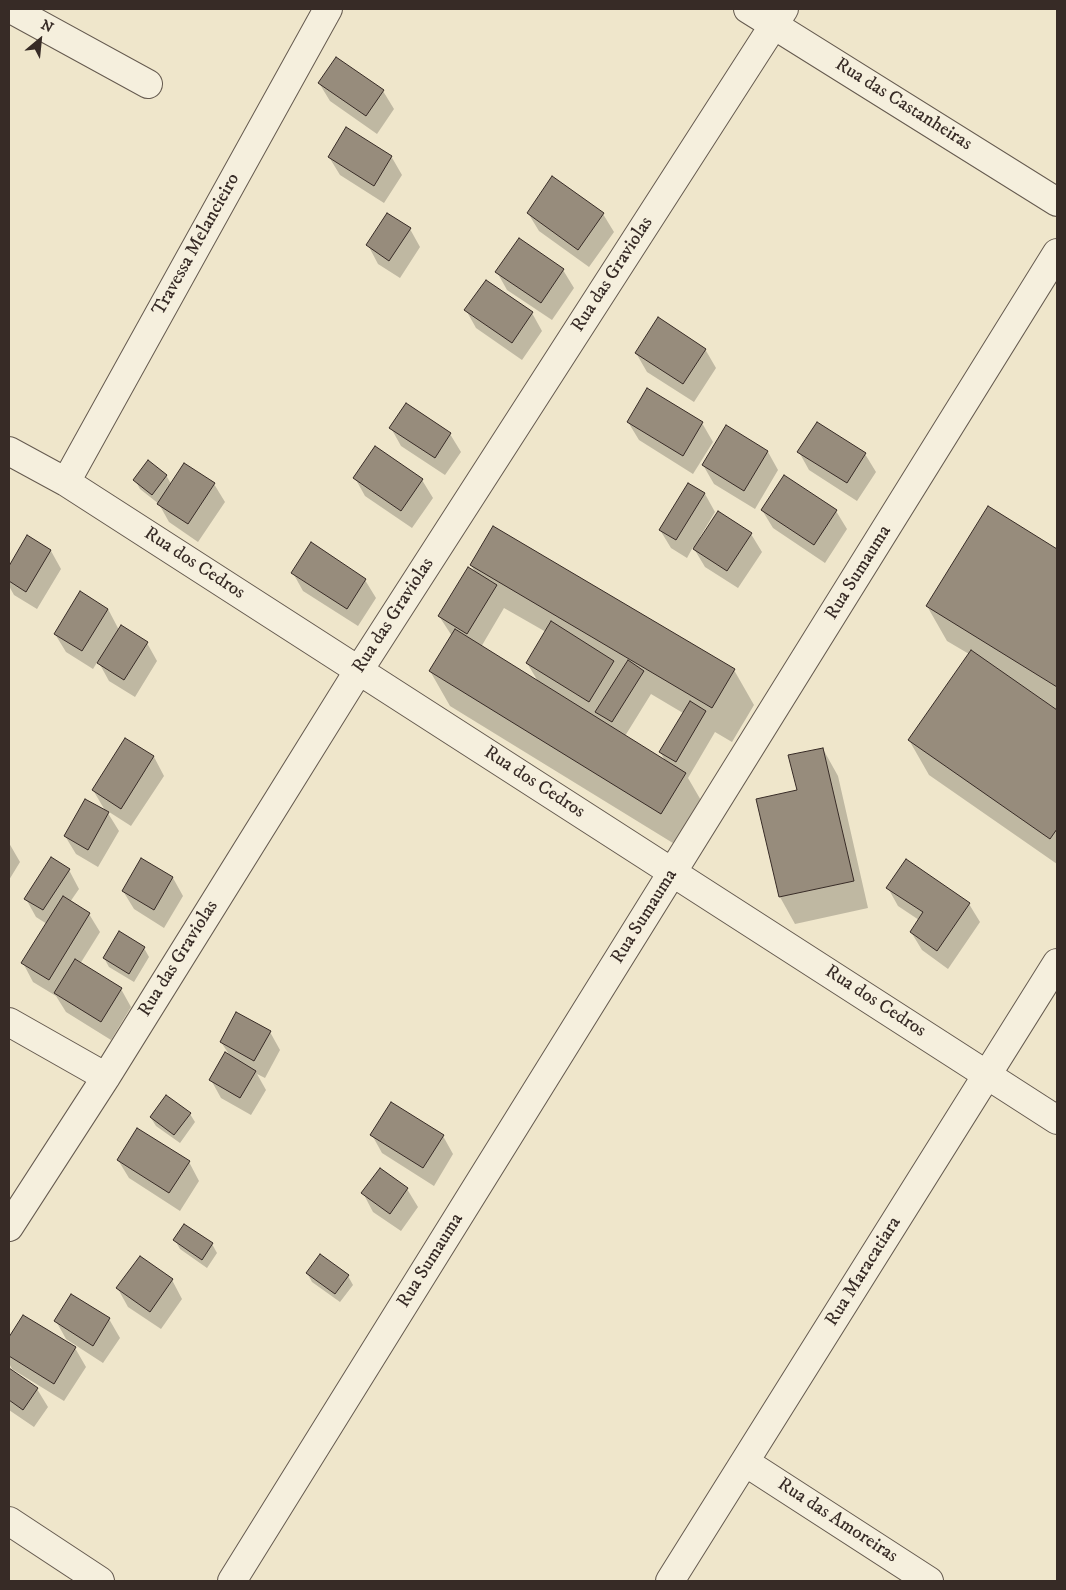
<!DOCTYPE html>
<html>
<head>
<meta charset="utf-8">
<style>
  body { margin:0 }
  #map { position:relative; width:1066px; height:1590px; overflow:hidden; background:#efe6cb; font-family:"IM FELL DW Pica",serif }
  canvas { display:block }
  .frame { position:absolute; inset:0; border:10px solid #372b26; pointer-events:none }
  .north { position:absolute; left:15px; top:15px; width:50px; height:50px; -webkit-text-stroke:4px #f5efdd; paint-order:stroke; rotate:28deg; font-size:14px; font-weight:700; line-height:20px; text-align:center; color:#372b26 }
  .north::after { content:''; display:block; margin:auto; width:18px; height:22px; background:#372b26; clip-path:polygon(50% 0,100% 100%,50% 72%,0 100%) }
</style>
</head>
<body>
<div id="map">
<canvas width="1066" height="1590"></canvas>
<div class="frame"></div>
<div class="north">N</div>
</div>
<script>
const c = document.querySelector('canvas').getContext('2d');
c.lineJoin = 'round';
function fill(path, color) { c.fillStyle = color; c.fill(path, 'evenodd'); }
const shape = rows => new Path2D(rows.map(r => 'M' + r).join(''));
function stroke(path, color, width, dash) { c.strokeStyle = color; c.lineWidth = width; c.lineCap = dash ? 'butt' : 'round'; c.setLineDash(dash || []); c.stroke(path); }
function write(font, color, halo, rows, align = 'center') {
  c.font = font + ' "IM FELL DW Pica",serif'; c.lineWidth = 5; c.setLineDash([]); c.textBaseline = 'middle'; c.strokeStyle = halo; c.fillStyle = color; for (const [text, x, y, turn = 0] of rows) {
    c.save(); c.translate(x, y); c.rotate((+turn || 0) * Math.PI / 180); c.textAlign = isNaN(turn) ? turn : align; if (halo) c.strokeText(text, 0, 0); c.fillText(text, 0, 0); c.restore();
  }
}
const shadow = shape([
  [319,83,383,91,394,109,377,134,330,101],
  [391,156,402,175,384,203,340,175,329,157],
  [528,213,603,214,614,232,589,267,539,231],
  [410,229,420,247,400,278,378,264,368,245],
  [563,270,574,288,552,320,507,290,497,272],
  [466,310,532,313,542,331,522,360,476,328],
  [705,349,716,368,694,402,647,372,636,353],
  [648,390,702,423,713,442,693,474,639,440,628,422],
  [391,428,450,434,461,452,445,475,401,446],
  [768,452,778,470,755,509,714,484,703,465],
  [799,452,865,454,876,472,857,501,809,470],
  [166,475,171,484,214,484,225,502,198,542,169,522,159,504,140,489,135,480],
  [784,477,836,511,847,529,825,563,773,528,762,510],
  [355,478,422,480,433,498,412,528,365,496],
  [689,485,705,494,715,512,700,537,751,534,762,552,738,588,705,567,693,547,687,558,671,548,660,530],
  [988,508,1057,551,1057,709,1055,710,1057,711,1057,864,929,775,909,740,969,654,947,641,927,606],
  [28,537,51,551,61,569,37,609,14,595,9,586,9,569],
  [471,565,734,670,754,705,732,742,715,732,688,778,706,809,681,848,450,706,430,671,452,636,439,616,476,574],
  [504,608,546,632,527,663,539,683,481,647],
  [651,694,683,713,660,752,666,762,625,736],
  [293,573,365,580,376,598,358,626,303,591],
  [108,609,119,630,147,643,157,661,135,697,109,681,98,661,93,669,66,652,55,634],
  [126,739,154,757,164,776,131,826,106,810,119,831,98,867,76,854,65,836,106,812,93,790],
  [823,749,838,776,868,908,795,924,780,897,758,800,798,791],
  [9,843,20,862,9,880],
  [142,860,173,878,183,896,164,928,134,909,123,891],
  [906,861,969,904,980,922,948,969,922,950,911,932,919,920,898,906,888,888],
  [69,870,79,889,70,902,89,914,100,932,80,964,121,989,131,1007,111,1040,66,1012,56,996,33,982,23,963,47,924,36,917,26,899],
  [144,948,149,957,134,982,109,967,104,958],
  [270,1032,280,1050,265,1078,257,1074,266,1090,251,1115,221,1098,211,1080,230,1056,221,1042],
  [190,1114,195,1122,180,1143,156,1126,151,1118],
  [372,1135,443,1136,453,1154,434,1186,382,1153],
  [118,1160,189,1162,199,1181,180,1211,129,1178],
  [407,1189,418,1207,401,1231,373,1212,363,1193],
  [175,1240,212,1244,217,1253,207,1268,180,1249],
  [307,1273,348,1276,353,1285,340,1302,312,1282],
  [172,1280,182,1299,161,1329,128,1307,118,1289],
  [23,1316,75,1348,86,1367,64,1401,12,1369,9,1363,9,1339],
  [109,1319,120,1338,103,1363,66,1339,56,1321],
  [9,1369,37,1389,48,1407,34,1427,9,1410]
]);
const building = shape([
  [336,57,384,90,366,116,318,83,336,57],
  [346,127,392,156,374,186,328,157,346,127],
  [552,176,604,213,578,250,527,213,552,176],
  [387,213,411,228,389,261,366,245,387,213],
  [519,238,564,269,541,303,495,272,519,238],
  [486,280,533,312,512,343,464,310,486,280],
  [658,317,706,349,683,384,635,353,658,317],
  [647,388,703,422,683,456,627,422,647,388],
  [406,403,451,433,435,458,389,428,406,403],
  [817,422,866,453,847,483,797,452,817,422],
  [726,425,768,451,744,491,702,465,726,425],
  [375,446,423,479,401,511,353,478,375,446],
  [148,460,167,475,152,495,133,480,148,460],
  [184,463,215,483,188,524,157,504,184,463],
  [784,475,837,510,814,545,761,510,784,475],
  [688,483,705,493,676,540,659,530,688,483],
  [988,506,1057,549,1057,687,926,606,988,506],
  [718,511,752,533,727,571,693,549,718,511],
  [493,526,735,669,712,708,470,565,493,526],
  [27,535,51,550,26,592,9,581,9,566,27,535],
  [311,542,366,579,347,609,291,573,311,542],
  [468,567,497,585,467,634,438,616,468,567],
  [80,591,108,609,82,651,54,634,80,591],
  [551,621,614,661,589,702,526,663,551,621],
  [121,625,148,642,124,680,97,663,121,625],
  [455,629,686,773,661,814,429,671,455,629],
  [971,650,1057,710,1057,829,1050,839,908,740,971,650],
  [628,660,644,671,612,722,595,712,628,660],
  [690,701,706,711,676,762,659,752,690,701],
  [125,738,154,756,121,809,92,790,125,738],
  [823,748,854,881,779,897,756,799,797,790,788,755,823,748],
  [85,799,109,812,88,850,64,836,85,799],
  [51,857,70,869,43,910,24,899,51,857],
  [141,858,173,877,154,910,122,891,141,858],
  [906,859,970,903,937,951,910,932,923,912,886,888,906,859],
  [63,896,90,913,49,980,21,963,63,896],
  [119,931,145,947,129,974,103,958,119,931],
  [75,959,122,988,101,1022,54,993,75,959],
  [236,1012,271,1031,254,1061,220,1042,236,1012],
  [225,1052,256,1071,240,1098,209,1080,225,1052],
  [166,1095,191,1113,174,1135,150,1117,166,1095],
  [391,1102,444,1135,423,1168,370,1135,391,1102],
  [137,1128,190,1161,169,1193,117,1160,137,1128],
  [380,1168,408,1188,390,1214,361,1193,380,1168],
  [184,1224,213,1243,202,1260,173,1240,184,1224],
  [320,1254,349,1275,335,1294,306,1273,320,1254],
  [140,1256,173,1279,150,1312,116,1288,140,1256],
  [71,1294,110,1318,93,1346,54,1321,71,1294],
  [23,1315,76,1347,54,1384,9,1356,9,1337,23,1315],
  [9,1368,38,1388,23,1410,9,1400,9,1368]
]);
const street = shape([
  [11,9,148,84],
  [748,9,1057,202],
  [9,451,66,482,1057,1120],
  [66,482,328,9],
  [9,1022,106,1077],
  [9,1227,106,1077,359,670,784,9],
  [745,1462,929,1581],
  [9,1521,100,1581],
  [232,1581,1057,253],
  [670,1581,1057,963]
]);
const streetNames = [
  ["Rua das Castanheiras",903,105,32],
  ["Travessa Melancieiro",197,245,-61],
  ["Rua das Graviolas",613,275,-57],
  ["Rua dos Cedros",194,564,33],
  ["Rua Sumauma",859,573,-58],
  ["Rua das Graviolas",394,616,-57],
  ["Rua dos Cedros",534,783,33],
  ["Rua Sumauma",645,917,-58],
  ["Rua das Graviolas",179,959,-58],
  ["Rua dos Cedros",875,1002,33],
  ["Rua Sumauma",431,1261,-58],
  ["Rua Maracatiara",864,1272,-58],
  ["Rua das Amoreiras",837,1521,33]
];
fill(shadow, '#0003');
fill(building, '#978c7c');
stroke(building, '#372b26', 1);
stroke(street, '#655a4f', 30);
stroke(street, '#f5efdd', 28);
write('19px', '#372b26', '#f5efdd', streetNames);
</script>
</body>
</html>
